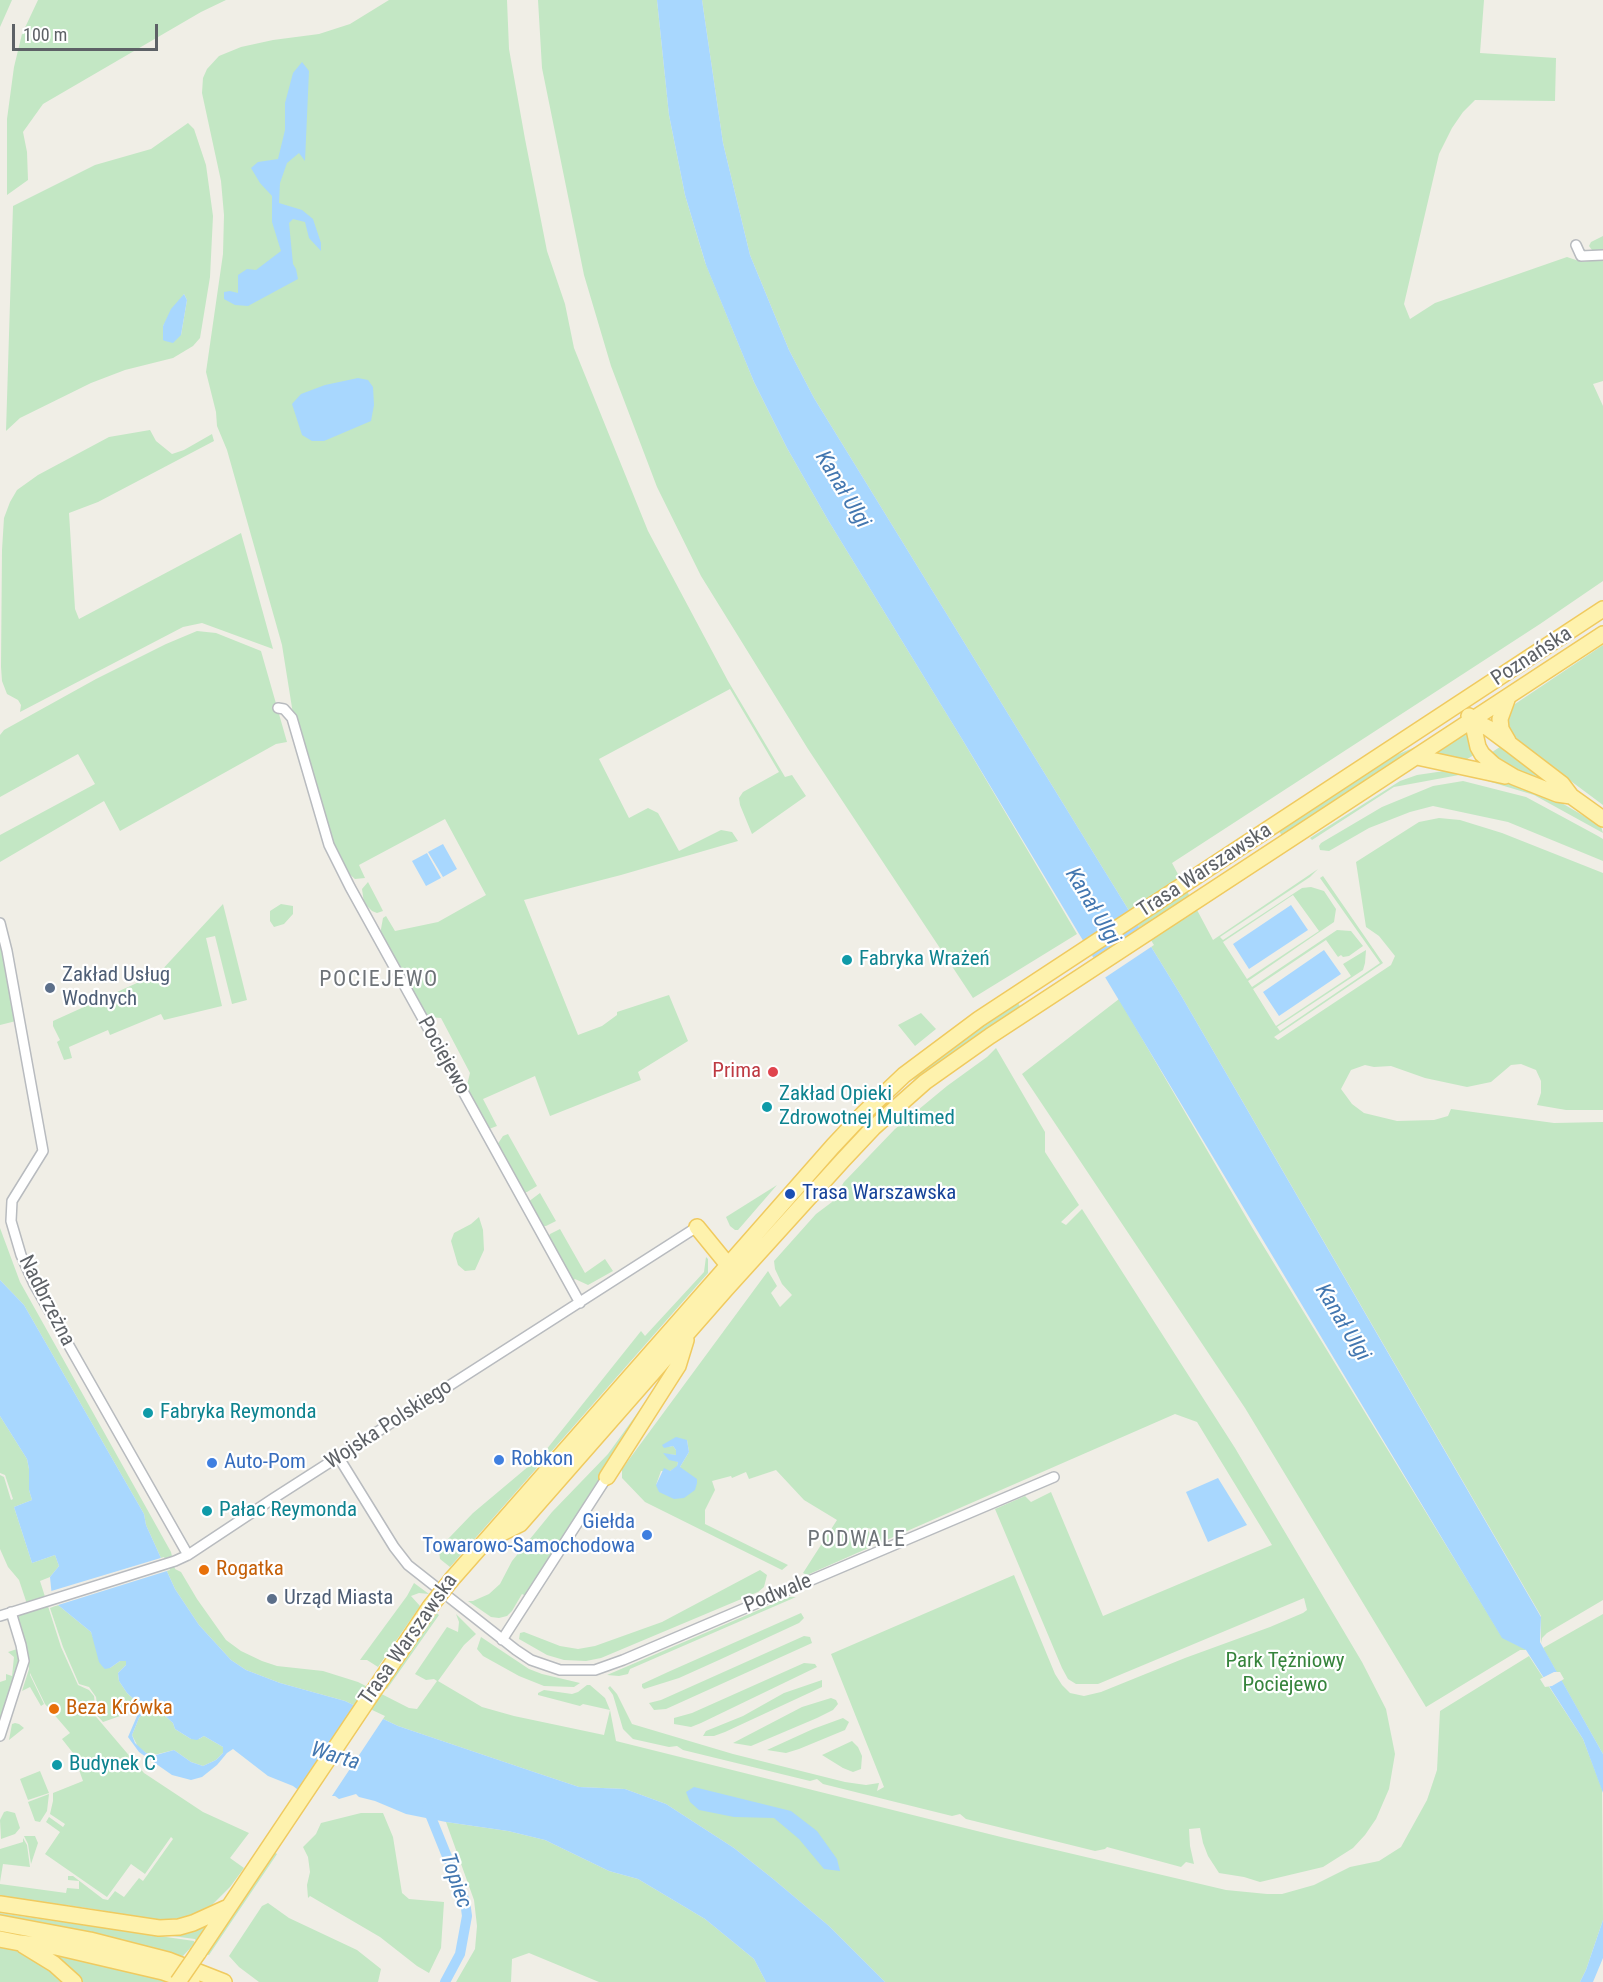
<!DOCTYPE html>
<html>
<head>
<meta charset="utf-8">
<style>
  body { margin:0 }
  #map { position:relative; width:1603px; height:1982px; overflow:hidden; background:#f0eee6; font-family:"Roboto Condensed",sans-serif }
  canvas { display:block }
  .scale { position:absolute; left:12px; top:24px; width:146px; height:27px; box-sizing:border-box; border:3px solid #5d6166; border-top:0; padding-left:8px; font-size:18px; line-height:21px; white-space:nowrap; color:#5d6166; -webkit-text-stroke:4px #fff; paint-order:stroke }
</style>
</head>
<body>
<div id="map">
<canvas width="1603" height="1982"></canvas>
<div class="scale">100 m</div>
</div>
<script>
const c = document.querySelector('canvas').getContext('2d');
c.lineJoin = 'round';
function fill(path, color) { c.fillStyle = color; c.fill(path, 'evenodd'); }
const shape = rows => new Path2D(rows.map(r => 'M' + r).join(''));
function stroke(path, color, width, dash) { c.strokeStyle = color; c.lineWidth = width; c.lineCap = dash ? 'butt' : 'round'; c.setLineDash(dash || []); c.stroke(path); }
function write(font, color, halo, rows, align = 'center') {
  c.font = font + ' "Roboto Condensed",sans-serif'; c.lineWidth = 4.5; c.setLineDash([]); c.textBaseline = 'middle'; c.strokeStyle = halo; c.fillStyle = color; for (const [text, x, y, turn = 0] of rows) {
    c.save(); c.translate(x, y); c.rotate((+turn || 0) * Math.PI / 180); c.textAlign = isNaN(turn) ? turn : align; if (halo) c.strokeText(text, 0, 0); c.fillText(text, 0, 0); c.restore();
  }
}
const green = shape([
  [0,0,12,0,0,27],
  [38,0,226,0,201,12,43,104,23,132,27,152,28,180,7,195,7,119,14,67,22,34],
  [389,0,507,0,509,49,525,139,547,251,565,304,574,348,648,531,728,681,785,777,792,775,806,796,752,834,740,805,739,798,743,792,779,772,730,689,599,759,629,818,648,808,658,813,679,851,721,830,732,832,738,841,621,875,524,900,578,1035,602,1026,617,1015,617,1012,669,995,688,1041,638,1072,641,1080,550,1116,535,1076,483,1099,497,1126,489,1129,466,1089,470,1073,441,1018,427,1017,381,934,381,929,383,918,386,916,395,931,438,922,486,895,445,819,359,865,365,878,355,879,349,874,330,834,306,747,293,714,282,645,227,450,217,426,216,412,206,372,223,254,224,215,221,181,202,93,203,78,207,69,219,56,241,47,273,40,319,34,350,24],
  [538,0,657,0,669,115,685,195,705,262,754,382,787,448,828,520,962,739,1077,934,973,998,808,749,701,576,657,487,611,366,584,275,542,68],
  [702,0,1484,0,1480,53,1556,58,1555,101,1475,100,1463,112,1452,128,1439,154,1404,304,1410,319,1435,303,1567,257,1582,262,1603,259,1603,381,1593,384,1603,406,1603,581,1540,624,1172,863,1213,940,1318,869,1310,877,1220,937,1223,940,1302,888,1311,887,1324,891,1336,909,1334,922,1248,981,1252,987,1337,930,1351,931,1363,946,1349,956,1343,957,1341,955,1338,957,1326,940,1253,989,1276,1026,1351,976,1343,964,1366,950,1365,963,1363,970,1277,1027,1280,1031,1380,963,1320,878,1323,876,1383,963,1274,1037,1278,1040,1391,965,1395,956,1379,936,1366,927,1356,862,1419,822,1439,818,1460,820,1502,833,1603,873,1603,1110,1566,1110,1537,1105,1541,1093,1541,1081,1536,1070,1521,1064,1511,1065,1491,1082,1467,1087,1425,1078,1391,1066,1374,1067,1365,1065,1351,1070,1341,1089,1352,1104,1364,1113,1397,1121,1434,1120,1448,1116,1451,1109,1554,1123,1603,1122,1603,1600,1547,1633,1542,1638,1541,1643,1541,1616,1182,997,814,398,789,350,750,255,723,143],
  [1293,895,1319,931,1247,979,1223,942],
  [188,123,194,129,206,165,213,216,210,277,200,338,193,346,173,358,125,370,91,383,20,418,6,431,13,206,95,165,151,149],
  [184,294,187,300,181,335,163,326],
  [1603,236,1603,250,1592,250,1589,246,1591,242],
  [150,430,156,441,172,454,184,450,212,434,214,441,98,502,69,513,75,609,79,619,241,533,273,649,202,623,183,627,20,712,21,705,18,700,7,694,2,681,1,667,2,550,4,518,10,502,17,490,38,475,109,437],
  [197,631,216,633,261,651,287,742,276,744,120,831,104,801,0,862,0,835,95,784,78,754,0,797,0,735,4,730,96,679,166,644],
  [1603,645,1603,805,1521,744,1512,736,1507,727,1507,720,1508,715,1515,704],
  [1469,730,1477,753,1464,761,1434,753],
  [1420,745,1283,837,1278,830,1389,758],
  [1503,745,1559,789,1511,767,1489,754],
  [1451,770,1462,771,1459,775,1394,787,1312,840,1310,838,1400,781,1417,775],
  [1469,772,1535,791,1560,802,1601,826,1603,833,1534,795,1471,776],
  [1463,781,1526,797,1598,836,1603,839,1603,861,1508,822,1433,806,1410,812,1369,828,1329,851,1320,850,1319,846,1321,843,1382,807,1433,786],
  [368,882,379,903,383,911,377,913,372,911,364,903,362,889],
  [223,904,247,1000,232,1004,215,936,206,938,222,1006,164,1020,161,1014,110,1035,108,1030,69,1047,72,1058,64,1060,57,1042,60,1040,53,1026,53,1021,159,973],
  [281,904,293,906,293,914,284,924,274,927,270,921,270,911],
  [0,937,16,1021,0,1025],
  [1119,999,1253,1229,1502,1637,1527,1650,1520,1650,1426,1707,1245,1408,1022,1074],
  [1017,1001,1021,1008,925,1075,912,1080,925,1066],
  [921,1013,936,1029,915,1046,898,1025],
  [996,1048,1045,1132,1045,1152,1079,1205,1061,1222,1066,1225,1082,1209,1235,1448,1362,1662,1386,1709,1395,1754,1389,1789,1376,1819,1365,1835,1353,1848,1323,1867,1260,1882,1244,1877,1219,1873,1208,1856,1203,1843,1200,1828,1189,1829,1190,1846,1194,1864,1186,1862,1181,1867,1107,1847,1105,1849,1095,1851,966,1819,960,1814,952,1816,823,1784,817,1779,810,1781,683,1750,677,1746,669,1747,633,1739,623,1729,613,1695,608,1688,610,1686,617,1694,632,1724,733,1754,845,1782,866,1785,879,1783,877,1791,884,1787,831,1654,1014,1575,1055,1674,1062,1685,1070,1693,1084,1696,1101,1692,1185,1658,1270,1627,1303,1613,1307,1610,1304,1598,1098,1684,1076,1684,1068,1679,1062,1668,995,1509,1025,1496,1031,1502,1051,1492,1103,1616,1272,1545,1197,1422,1175,1414,875,1545,871,1529,868,1528,873,1546,807,1575,803,1573,837,1520,804,1500,776,1470,749,1479,746,1472,732,1478,731,1476,712,1481,715,1490,705,1510,705,1524,788,1565,782,1570,645,1502,622,1478,622,1469,768,1271,777,1286,771,1293,780,1307,792,1295,782,1284,775,1269,774,1261,816,1214,832,1202,844,1182,895,1129,947,1086,987,1057],
  [687,1440,689,1452,680,1467,656,1485,661,1471,670,1471,677,1467,678,1462,665,1454,676,1455,676,1450,673,1446,667,1447],
  [870,1117,871,1120,786,1215,782,1212,810,1180],
  [508,1134,537,1186,527,1192,522,1193,497,1145,503,1136],
  [777,1185,738,1230,735,1230,730,1226,726,1217],
  [540,1193,556,1221,546,1226,542,1226,528,1202],
  [479,1217,483,1230,484,1250,475,1270,465,1271,458,1265,451,1241,454,1233,471,1224],
  [0,1228,20,1282,171,1552,175,1569,181,1572,197,1599,226,1640,241,1651,262,1661,277,1666,323,1671,358,1682,409,1708,417,1709,437,1681,434,1679,426,1680,415,1674,447,1627,458,1632,459,1622,456,1614,476,1634,464,1645,438,1681,482,1707,514,1716,604,1735,610,1710,583,1704,580,1706,538,1695,538,1693,544,1690,572,1694,578,1692,587,1685,590,1685,605,1698,610,1710,616,1741,1005,1838,1226,1890,1267,1894,1282,1894,1314,1885,1350,1867,1379,1861,1401,1847,1427,1800,1437,1770,1440,1711,1529,1656,1583,1739,1602,1789,1603,1920,1586,1970,1580,1982,885,1982,829,1926,772,1878,734,1848,666,1804,625,1789,579,1787,537,1773,398,1726,345,1701,280,1683,246,1670,231,1660,199,1625,175,1589,146,1525,144,1514,24,1305,0,1280],
  [560,1229,585,1273,605,1259,613,1271,588,1285,575,1279,573,1281,548,1238,550,1234],
  [706,1257,708,1259,708,1273,450,1567,440,1559,439,1551,447,1540,473,1513,542,1455,641,1331,645,1336,704,1272],
  [664,1376,614,1462,597,1482,526,1596,522,1594,512,1611,507,1616,499,1618,491,1617,468,1601,473,1601,489,1594,500,1584,512,1561,552,1512,608,1454],
  [0,1416,27,1459,29,1469,29,1490,32,1500,14,1507,32,1563,55,1555,59,1566,50,1577,40,1581,61,1647,78,1685,89,1690,94,1696,95,1706,92,1712,144,1773,203,1812,249,1833,230,1858,244,1868,230,1887,208,1909,185,1918,154,1920,87,1908,0,1897,0,1884,66,1893,67,1888,79,1889,79,1881,68,1880,68,1876,73,1876,103,1899,108,1900,115,1891,124,1897,139,1878,143,1881,173,1839,171,1837,145,1874,131,1864,107,1897,45,1854,60,1832,46,1822,49,1817,63,1827,65,1824,50,1814,53,1801,53,1793,83,1781,73,1753,62,1739,70,1733,45,1704,30,1673,30,1675,44,1704,41,1706,30,1687,22,1691,29,1669,26,1648,18,1619,19,1615,29,1610,19,1580,8,1567,0,1549,0,1475,4,1477,11,1500,13,1499,5,1475,0,1473],
  [760,1570,767,1575,764,1587,758,1592,601,1658,586,1661,564,1660,547,1655,519,1639,520,1633,524,1632,560,1646,578,1649,595,1646,662,1622],
  [414,1583,429,1594,419,1593,411,1596,420,1606,378,1667,367,1660,360,1660,407,1596],
  [789,1597,796,1597,630,1669,628,1674,619,1676,607,1675],
  [58,1605,91,1632,96,1645,110,1668,120,1661,126,1660,126,1665,118,1673,119,1681,127,1693,139,1704,140,1709,103,1722,95,1713,97,1704,96,1697,89,1687,79,1684,63,1647,50,1608],
  [434,1611,439,1615,387,1689,382,1688],
  [801,1613,804,1618,799,1623,719,1660,679,1678,644,1689,642,1687,642,1684,668,1672],
  [1603,1614,1603,1754,1543,1648],
  [804,1636,810,1637,812,1643,666,1709,654,1710,649,1703,661,1700],
  [481,1637,529,1669,542,1674,580,1683,574,1687,544,1686,519,1676,483,1656,477,1649],
  [17,1649,19,1662,0,1722,0,1682,6,1680,6,1674,12,1676,14,1657,8,1652],
  [804,1663,815,1664,817,1667,701,1723,691,1727,674,1724,674,1718,692,1713],
  [822,1680,822,1687,725,1732,714,1736,703,1736,706,1731,743,1716,784,1693],
  [831,1698,836,1700,838,1704,833,1710,817,1718,751,1746,733,1743,802,1707],
  [145,1711,164,1715,173,1723,175,1729,191,1739,199,1739,204,1736,223,1747,223,1753,216,1760,203,1766,191,1762,174,1750,150,1756,138,1747,132,1735,139,1718],
  [843,1718,849,1722,845,1730,799,1749,786,1753,767,1750,813,1729],
  [15,1723,19,1724,24,1728,9,1740,12,1724],
  [852,1741,858,1747,862,1756,861,1769,853,1772,843,1768,822,1755],
  [40,1771,49,1793,28,1800,20,1779],
  [49,1794,47,1811,40,1822,35,1821,28,1802],
  [7,1811,15,1813,20,1828,15,1834,1,1839,0,1820,4,1812],
  [361,1813,383,1813,393,1837,402,1893,409,1899,444,1902,441,1948,429,1973,417,1966,380,1937,310,1896,308,1898,307,1885,310,1872,308,1857,303,1847,316,1834,321,1823],
  [446,1822,508,1831,545,1840,609,1871,638,1879,705,1919,754,1959,766,1982,599,1982,529,1953,512,1959,511,1982,456,1982,475,1949,477,1926,474,1900],
  [24,1836,35,1836,38,1843,31,1864,28,1844],
  [23,1838,27,1845,30,1867,3,1864,0,1882,0,1849,23,1842],
  [274,1852,277,1854,209,1955,203,1954],
  [268,1903,289,1918,357,1950,381,1969,378,1982,259,1982,239,1967,229,1956,262,1906],
  [0,1913,194,1941,195,1943,182,1957,0,1918],
  [203,1927,206,1928,197,1943,195,1939,156,1934],
  [0,1944,32,1957,67,1982,0,1982],
  [39,1948,172,1977,168,1982,80,1982]
]);
const water = shape([
  [657,0,702,0,723,143,750,255,789,350,814,398,1182,997,1541,1617,1540,1642,1603,1754,1603,1793,1583,1739,1526,1650,1502,1638,962,739,828,520,787,448,754,382,706,265,685,195,669,115],
  [302,62,309,71,305,161,299,153,287,163,280,183,279,203,302,210,313,219,321,243,321,251,309,238,305,222,293,219,289,223,293,264,296,269,298,279,248,306,235,305,224,299,224,292,230,291,238,293,238,275,247,269,256,270,281,251,272,222,272,196,260,183,251,168,258,162,278,159,285,130,285,103,293,73],
  [184,294,187,300,181,335,173,343,165,341,163,340,163,326,171,309],
  [358,378,368,380,373,387,374,405,371,421,324,441,312,441,302,435,292,404,301,394,325,385],
  [443,844,457,869,443,877,428,852],
  [427,853,441,878,426,886,412,861],
  [1291,905,1308,930,1249,969,1233,944],
  [1324,950,1341,974,1279,1016,1263,992],
  [0,1280,24,1305,144,1514,146,1525,175,1589,199,1625,231,1660,246,1670,280,1683,345,1701,398,1726,537,1773,579,1787,625,1789,666,1804,734,1848,772,1878,829,1926,885,1982,766,1982,754,1959,705,1919,638,1879,609,1871,545,1840,508,1831,446,1822,406,1814,375,1801,359,1797,356,1794,339,1799,335,1796,319,1796,297,1789,293,1786,268,1776,233,1749,227,1753,217,1765,202,1777,191,1780,172,1775,139,1752,128,1737,140,1709,139,1704,127,1693,119,1681,118,1673,126,1665,126,1661,120,1661,110,1668,105,1669,102,1666,99,1662,91,1632,58,1605,52,1597,50,1577,59,1566,55,1555,32,1563,14,1507,32,1500,29,1490,29,1469,27,1459,0,1416],
  [145,1711,164,1715,173,1723,175,1729,191,1739,197,1740,204,1736,223,1747,223,1753,216,1760,203,1766,191,1762,174,1750,156,1755,146,1753,135,1743,132,1735,139,1718],
  [676,1437,687,1440,689,1452,680,1467,697,1479,697,1483,695,1490,684,1498,674,1499,659,1492,656,1485,664,1468,670,1471,677,1466,678,1462,669,1460,663,1453,676,1455,676,1450,673,1446,664,1448,662,1445],
  [1218,1478,1247,1525,1208,1542,1186,1492],
  [694,1787,791,1811,817,1831,837,1859,840,1871,824,1869,799,1839,774,1818,734,1817,699,1810,690,1802,686,1792],
  [1603,1920,1603,1958,1593,1982,1580,1982,1586,1970]
]);
const pier = shape([
  [1142,926,1154,945,1103,979,1091,960],
  [164,1557,170,1570,55,1606,50,1598,48,1592],
  [1554,1672,1560,1672,1564,1679,1552,1686,1545,1687,1540,1679],
  [370,1709,385,1716,330,1799,311,1797]
]);
const canal = shape([
  [427,1807,465,1901,467,1916,460,1954,445,1982]
]);
const minor = shape([
  [1576,245,1581,256,1603,255],
  [278,708,284,709,292,718,329,845,350,887,580,1303],
  [0,923,7,951,43,1151,12,1201,11,1221,21,1255,34,1284,188,1555],
  [339,1458,394,1547,408,1565,516,1650,531,1660,560,1670,595,1670,623,1660,1054,1477],
  [0,1616,175,1561,188,1555,274,1498,697,1227],
  [502,1640,607,1477],
  [0,1736,24,1661,21,1645,11,1612]
]);
const primary = shape([
  [1469,716,1472,720,1478,747,1482,754,1494,765,1514,777,1557,794,1571,796],
  [1472,720,1488,728,1511,745,1562,784,1571,796,1603,819],
  [1508,741,1501,729,1500,719,1508,697],
  [1417,757,1505,776],
  [697,1227,728,1265,727,1274],
  [607,1477,678,1366,686,1340],
  [488,1540,520,1524,726,1289,843,1160,873,1128,925,1082,990,1036,1603,634],
  [452,1579,833,1146,864,1113,904,1075,979,1019,1603,609],
  [0,1904,159,1928,179,1927,193,1923,226,1908],
  [0,1923,90,1940,168,1960,224,1982],
  [0,1939,20,1943,56,1947,163,1972,192,1982],
  [23,1945,54,1964,74,1982],
  [198,1953,430,1607]
]);
const primaryBridge = shape([
  [430,1607,452,1579],
  [178,1982,198,1953]
]);
const markers = [
  [847,960,6,"#0f9aa8"],
  [50,988,6,"#5c6f8a"],
  [773,1072,6,"#e0444e"],
  [767,1107,6,"#0f9aa8"],
  [790,1194,6,"#1a4fb4"],
  [148,1413,6,"#0f9aa8"],
  [499,1460,6,"#3f7fe0"],
  [212,1463,6,"#3f7fe0"],
  [207,1511,6,"#0f9aa8"],
  [647,1535,6,"#3f7fe0"],
  [204,1570,6,"#e8710a"],
  [272,1599,6,"#5c6f8a"],
  [54,1709,6,"#e8710a"],
  [57,1765,6,"#0f9aa8"]
];
const streetNames = [
  ["Poznańska",1532,657,-33],
  ["Trasa Warszawska",1205,871,-33],
  ["Pociejewo",443,1056,61],
  ["Nadbrzeżna",46,1301,63],
  ["Wojska Polskiego",389,1425,-33],
  ["Podwale",778,1594,-22],
  ["Trasa Warszawska",409,1640,-55]
];
const cultureNames = [
  ["Fabryka Wrażeń",859,960],
  ["Zakład Opieki",779,1095],
  ["Zdrowotnej Multimed",779,1119],
  ["Fabryka Reymonda",160,1413],
  ["Pałac Reymonda",219,1511],
  ["Budynek C",69,1765]
];
const serviceNames = [
  ["Zakład Usług",62,976],
  ["Wodnych",62,1000],
  ["Urząd Miasta",284,1599]
];
const healthNames = [
  ["Prima",761,1072]
];
const transitNames = [
  ["Trasa Warszawska",802,1194]
];
const shopNames = [
  ["Robkon",511,1460],
  ["Auto-Pom",224,1463],
  ["Giełda",635,1523,"right"],
  ["Towarowo-Samochodowa",635,1547,"right"]
];
const foodNames = [
  ["Rogatka",216,1570],
  ["Beza Krówka",66,1709]
];
const parkNames = [
  ["Park Tężniowy",1285,1662],
  ["Pociejewo",1285,1686]
];
const waterNames = [
  ["Kanał Ulgi",842,490,59],
  ["Kanał Ulgi",1092,907,59],
  ["Kanał Ulgi",1342,1323,59],
  ["Warta",335,1757,17],
  ["Topiec",455,1881,71]
];
const neighbourhoodNames = [
  ["POCIEJEWO",379,980],
  ["PODWALE",857,1540]
];
fill(green, '#c3e7c4');
fill(water, '#a8d7fe');
fill(pier, '#f0eee6');
stroke(canal, '#a8d7fe', 10);
stroke(minor, '#b8bbbf', 12);
stroke(primary, '#f0ca5f', 18);
stroke(minor, '#fff', 9);
stroke(primary, '#fef2ad', 15);
stroke(primaryBridge, '#f0ca5f', 18, []);
stroke(primaryBridge, '#fef2ad', 15);
for (const [x, y, r, color] of markers) { const dot = new Path2D(); dot.arc(x, y, r, 0, 2 * Math.PI); c.fillStyle = color; c.fill(dot); stroke(dot, '#fff', 2); }
write('21px', '#5d6166', '#fff', streetNames);
write('21px', '#0d838f', '#fff', cultureNames, 'left');
write('21px', '#4e5e75', '#fff', serviceNames, 'left');
write('21px', '#be3a42', '#fff', healthNames, 'right');
write('21px', '#164399', '#fff', transitNames, 'left');
write('21px', '#366cbe', '#fff', shopNames, 'left');
write('21px', '#c56008', '#fff', foodNames, 'left');
write('21px', '#36843c', '#fff', parkNames);
write('italic 22px', '#4377b0', '#fff', waterNames);
c.letterSpacing = '1.5px';
write('22px', '#6e7378', '#fff', neighbourhoodNames);
c.letterSpacing = '0px';
</script>
</body>
</html>
